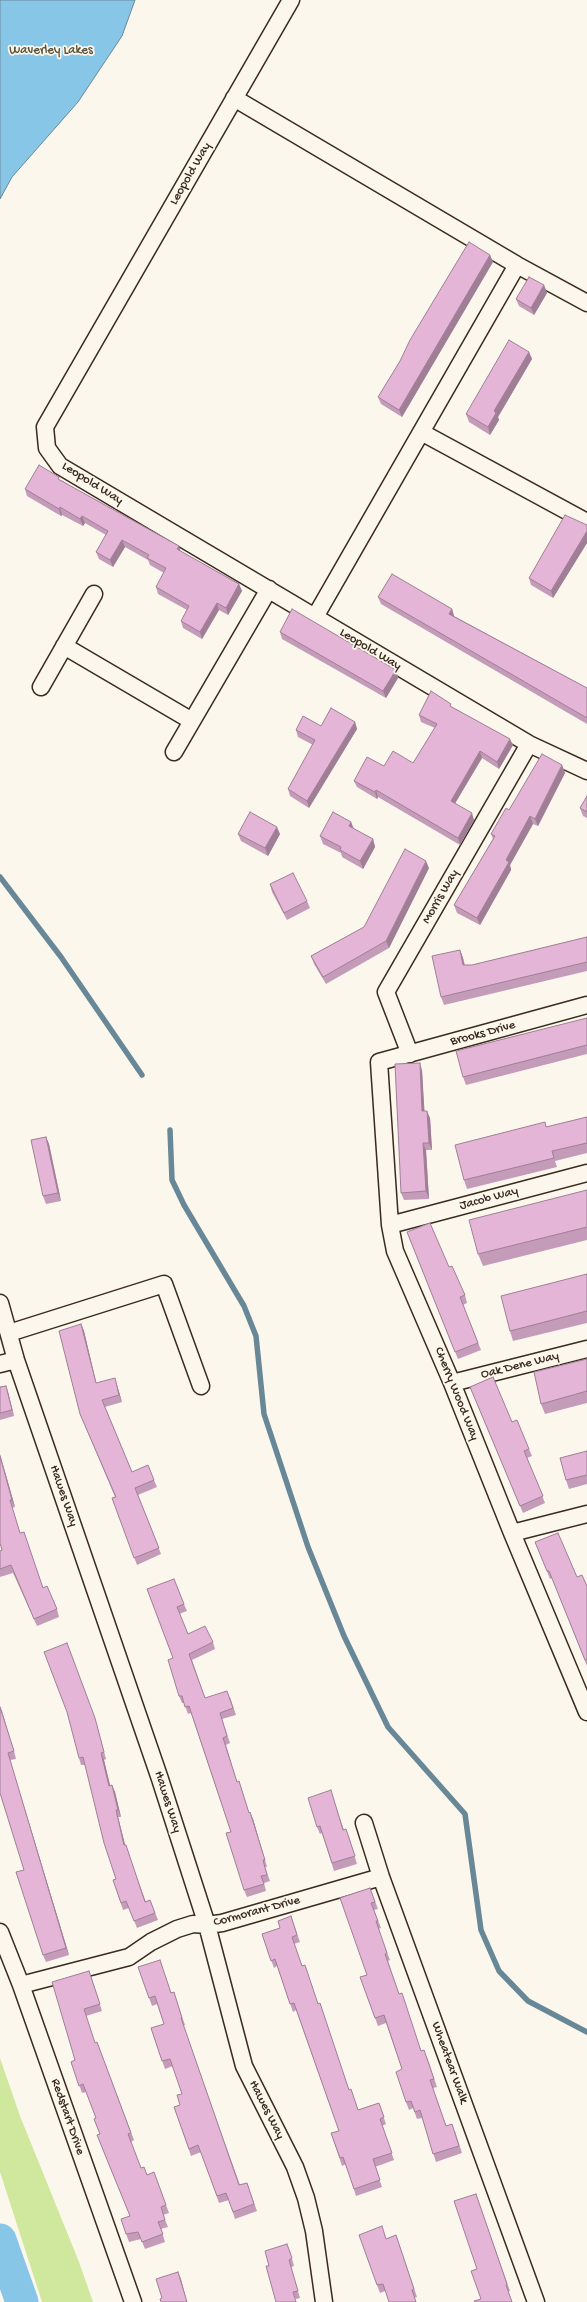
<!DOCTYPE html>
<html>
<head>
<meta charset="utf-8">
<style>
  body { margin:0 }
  canvas { display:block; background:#fbf7ec }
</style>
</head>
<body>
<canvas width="587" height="2302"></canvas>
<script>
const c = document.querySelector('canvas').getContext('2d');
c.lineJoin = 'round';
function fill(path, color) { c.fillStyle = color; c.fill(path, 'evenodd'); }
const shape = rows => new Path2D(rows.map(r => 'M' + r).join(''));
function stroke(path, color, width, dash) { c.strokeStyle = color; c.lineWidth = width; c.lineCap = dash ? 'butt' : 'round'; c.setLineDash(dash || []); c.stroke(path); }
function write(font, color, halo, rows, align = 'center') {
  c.font = font + ' "Gochi Hand",sans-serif'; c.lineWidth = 3.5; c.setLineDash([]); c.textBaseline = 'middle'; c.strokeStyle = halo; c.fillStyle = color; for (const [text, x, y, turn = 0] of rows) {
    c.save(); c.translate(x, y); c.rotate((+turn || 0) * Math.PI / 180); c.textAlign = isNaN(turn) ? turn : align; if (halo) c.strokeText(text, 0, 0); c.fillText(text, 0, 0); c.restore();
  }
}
const green = shape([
  [0,2058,20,2116,79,2262,93,2302,42,2302,0,2172]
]);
const water = shape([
  [0,0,135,0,122,36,78,102,12,177,0,199,0,0]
]);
const stream = shape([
  [0,877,61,957,142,1075],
  [170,1130,172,1180,184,1205,244,1306,256,1336,264,1414,308,1547,344,1636,388,1727,465,1814,481,1930,499,1971,528,2001,587,2032]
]);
const river = shape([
  [0,2240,22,2302]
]);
const street = shape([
  [291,0,45,427,47,448,60,466,529,744,587,771],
  [234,98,517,265,587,303],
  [421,432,587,522],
  [315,617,517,265],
  [64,646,192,721],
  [41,687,94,594],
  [174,752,269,589],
  [587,1005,379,1062,390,1225,395,1251,452,1383,512,1533,587,1712],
  [410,1054,386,992,529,744],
  [390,1225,587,1173],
  [0,1303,16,1360,160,1779,207,1925,244,2066,295,2167,306,2198,314,2231,324,2302],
  [9,1333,164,1284,201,1386],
  [0,1364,16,1360],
  [452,1383,587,1349],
  [512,1533,587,1514],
  [364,1823,381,1877,536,2302],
  [0,1932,21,1985,133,2302],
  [21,1985,129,1957,151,1942,177,1929,193,1924,207,1925,222,1923,381,1877]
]);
const wall = shape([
  [490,255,493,262,402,417,381,404,378,397],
  [544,285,547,293,534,315,519,306,516,299],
  [529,352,532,359,498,417,499,420,490,435,469,422,466,414],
  [61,480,181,552,239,584,242,591,228,615,219,610,202,639,183,628,181,621,187,610,158,594,156,587,164,573,150,565,148,560,125,547,113,567,99,559,96,552,106,535,85,523,83,526,62,515,61,516,27,496,25,489],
  [587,525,587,543,553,598,531,585,529,578],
  [378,597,452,609,454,616,587,688,587,724,381,604],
  [280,632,396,670,398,678,386,698,282,639],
  [452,707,513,745,499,769,482,758,455,803,474,820,460,845,378,797,377,799,357,787,354,781,384,766,413,763,435,728,421,722,419,715],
  [355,722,357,729,309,808,290,796,288,789,313,745,298,737,296,730,321,726],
  [562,765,565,773,538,826,533,824,510,865,511,870,480,925,457,913,454,905,493,839,491,834,509,810],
  [587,796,587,818,583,816,580,808],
  [351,822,353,829,373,839,375,847,363,869,342,857,341,853,323,844,320,836],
  [238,834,280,834,268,856,241,841],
  [429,868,389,948,326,984,314,964,311,956,364,927],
  [270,884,307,901,310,908,287,920,272,892],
  [587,937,587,971,444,1005,441,997,460,950,463,958,465,965,472,965],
  [587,1018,587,1054,466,1085,463,1077],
  [422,1070,424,1111,430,1118,432,1150,426,1150,429,1199,404,1200,401,1193],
  [587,1117,587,1153,555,1161,557,1167,467,1189,464,1180,547,1127],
  [46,1137,49,1144,61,1201,46,1204,43,1196],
  [587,1190,587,1240,483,1266,478,1254],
  [410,1240,449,1267,465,1295,467,1303,463,1305,481,1350,458,1359],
  [587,1274,587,1323,513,1341,510,1331],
  [81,1324,84,1331,96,1383,117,1385,122,1402,105,1407,132,1472,154,1480,157,1487,138,1495,161,1554,137,1565,112,1498,115,1497,80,1414],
  [587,1359,587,1403,545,1414,541,1404],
  [6,1386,8,1392,14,1416,0,1420,0,1387],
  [470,1387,512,1422,529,1449,532,1456,527,1458,545,1503,523,1513],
  [587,1451,587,1484,569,1489,566,1480],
  [0,1454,15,1507,12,1508,20,1533,43,1588,57,1609,59,1617,37,1626,13,1573,0,1577,0,1551,2,1550,0,1543],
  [535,1542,587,1586,587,1666,552,1578,550,1579],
  [147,1589,184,1604,187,1611,179,1614,188,1634,213,1642,215,1649,192,1660,205,1698,230,1697,236,1715,222,1719,230,1743,226,1745,237,1782,239,1781,249,1813,253,1819,267,1867,265,1867,270,1881,264,1883,266,1891,247,1897,244,1890,231,1832,191,1713,188,1714,184,1703,182,1703,179,1696,173,1658],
  [0,1707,16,1759,10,1760,69,1955,46,1962,43,1955,24,1870],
  [97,1725,106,1759,104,1760,110,1786,112,1785,115,1792,121,1817,118,1817,125,1845,146,1902,150,1900,158,1920,137,1928,129,1908,123,1910,113,1880,116,1879,85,1765,81,1765,79,1758],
  [333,1798,344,1830,349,1837,357,1864,334,1871,322,1833,320,1834,317,1827],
  [370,1888,378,1909,374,1910,381,1928,378,1929,390,1960,388,1961,399,1994,421,2051,427,2057,437,2087,433,2088,446,2126,455,2131,462,2153,436,2162,422,2118,417,2119,413,2108,409,2110,406,2102,402,2069,386,2023,378,2026,360,1977,367,1975],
  [291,1916,300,1942,294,1944,302,1966,318,2004,349,2090,358,2110,379,2103,386,2124,382,2126,394,2160,375,2167,382,2187,356,2196,346,2164,342,2166,331,2133,339,2131,296,2010,293,2012,277,1966,274,1968,262,1934,280,1928],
  [138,1967,172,1993,176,1999,185,2025,183,2026,240,2185,247,2183,257,2211,235,2219,229,2200,219,2203,201,2152,191,2156,174,2107,180,2105,182,2094,173,2066,165,2069,151,2028,164,2024,157,2004,152,2006],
  [89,1971,102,2011,86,2016,95,2043,97,2042,134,2140,131,2142,141,2168,147,2175,154,2172,169,2213,163,2215,168,2227,161,2229,165,2242,145,2249,141,2239,129,2242,121,2219,130,2216,97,2135,100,2134,94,2119,96,2118,86,2092,82,2093,71,2062,75,2060],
  [476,2194,510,2291,481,2299,477,2269],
  [396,2235,417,2297,414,2298,385,2291,380,2293,377,2285,386,2239],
  [290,2251,294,2266,291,2267,300,2298,296,2299,269,2266]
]);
const shadedWall = shape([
  [490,255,493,262,402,417,399,410],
  [544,285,547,293,534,315,531,308],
  [529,352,532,359,498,417,499,420,490,435,488,427,494,411],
  [60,507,62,515,61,516,59,509],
  [82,516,85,523,83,526,80,519],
  [587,531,587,543,553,598,551,591],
  [122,540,125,547,113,567,110,560],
  [179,546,181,553,177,549],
  [239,584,242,591,228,615,226,608],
  [217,603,219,610,202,639,200,632],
  [452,609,454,616,452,621,449,614],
  [396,670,398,678,386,698,383,691],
  [355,722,357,729,309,808,307,801],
  [510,739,513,745,499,769,497,762],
  [480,751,482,758,453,807,451,801],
  [562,765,565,773,538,826,535,819],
  [376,790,378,797,377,799,375,792],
  [472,813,474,820,460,845,458,838],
  [530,816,533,824,510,865,511,870,480,925,477,918,506,860],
  [351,822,354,829,349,826],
  [277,827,280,834,268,856,265,848],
  [373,839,375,847,363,869,360,861],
  [426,861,429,868,389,948,386,941],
  [460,950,463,958,466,974,463,965],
  [420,1063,422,1070,425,1119,422,1111],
  [427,1111,430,1118,432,1150,429,1143],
  [46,1137,49,1144,61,1201,58,1193],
  [423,1143,426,1150,429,1199,426,1191],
  [81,1324,84,1331,98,1390,96,1383],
  [115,1378,117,1385,122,1402,119,1395],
  [6,1386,8,1392,14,1416,12,1410],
  [0,1454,15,1507,12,1500],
  [0,1707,2,1711,16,1759,14,1751],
  [8,1753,10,1760,69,1955,66,1948],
  [101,1753,104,1760,112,1793,109,1786],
  [112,1785,115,1792,121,1817,118,1810],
  [116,1810,118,1817,127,1852,124,1845],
  [250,1812,253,1819,267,1867,265,1860],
  [178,2272,181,2279,187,2302]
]);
const building = shape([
  [469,242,490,255,399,410,378,397,400,361,410,340,469,242],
  [529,277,544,285,531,308,516,299,529,277],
  [509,340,529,352,494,411,496,413,488,427,466,414,509,340],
  [39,465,59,477,58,479,179,546,177,549,239,584,226,608,217,603,200,632,181,621,189,606,156,587,166,568,147,558,149,555,122,540,110,560,96,552,108,531,82,516,80,519,60,507,59,509,25,489,39,465],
  [565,515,587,525,587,531,551,591,529,578,565,515],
  [392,574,452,609,449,614,587,688,587,718,378,597,392,574],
  [292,609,396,670,383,691,280,632,292,609],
  [431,691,451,704,450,706,510,739,497,762,480,751,451,801,472,813,458,838,376,790,375,792,354,781,367,757,384,766,393,751,413,763,437,724,419,715,431,691],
  [331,708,355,722,307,801,288,789,315,740,296,730,303,716,321,726,331,708],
  [542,754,562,765,535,819,530,816,506,860,509,862,477,918,454,905,495,836,491,834,506,808,509,810,542,754],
  [587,796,587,812,580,808,587,796],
  [250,812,277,827,265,848,238,834,250,812],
  [333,812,351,822,349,826,373,839,360,861,340,850,341,847,320,836,333,812],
  [405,849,426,861,386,941,323,977,311,956,364,927,405,849],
  [293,873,307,901,284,913,270,884,293,873],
  [587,937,587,962,441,997,432,956,460,950,463,965,472,965,587,937],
  [587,1018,587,1045,463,1077,456,1051,587,1018],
  [420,1063,422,1111,427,1111,429,1143,423,1143,426,1191,401,1193,395,1064,420,1063],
  [587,1117,587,1143,552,1151,554,1158,464,1180,455,1145,545,1122,546,1127,587,1117],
  [46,1137,58,1193,43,1196,31,1140,46,1137],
  [587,1190,587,1227,478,1254,469,1220,587,1190],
  [430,1223,449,1267,452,1266,465,1295,460,1297,478,1343,455,1352,407,1232,430,1223],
  [587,1274,587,1311,510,1331,501,1296,587,1274],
  [81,1324,96,1383,115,1378,119,1395,102,1400,132,1472,148,1465,154,1480,135,1488,159,1548,134,1558,112,1498,116,1497,80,1414,59,1331,81,1324],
  [587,1359,587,1391,541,1404,534,1372,587,1359],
  [493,1377,512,1422,517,1420,529,1449,524,1451,543,1496,520,1506,470,1387,493,1377],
  [6,1386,12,1410,0,1413,0,1387,6,1386],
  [587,1451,587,1475,566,1480,560,1458,587,1451],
  [0,1456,12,1500,10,1500,20,1533,24,1532,43,1588,47,1586,57,1609,34,1619,11,1565,0,1569,0,1551,2,1550,0,1543,0,1456],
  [558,1533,577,1577,582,1575,587,1586,587,1660,585,1660,549,1571,547,1571,535,1542,558,1533],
  [174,1579,184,1604,177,1607,188,1634,205,1626,213,1642,189,1654,205,1698,227,1691,233,1708,220,1713,227,1736,223,1738,237,1782,239,1781,249,1813,250,1812,265,1860,263,1860,267,1875,261,1876,264,1884,244,1890,226,1833,231,1832,189,1706,185,1707,182,1696,179,1696,168,1660,173,1658,147,1589,174,1579],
  [67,1643,95,1718,104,1752,101,1753,109,1786,112,1785,118,1810,116,1810,124,1845,126,1845,145,1902,150,1900,155,1913,134,1921,126,1901,121,1903,113,1880,116,1879,104,1843,83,1757,79,1758,67,1712,44,1652,67,1643],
  [0,1707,14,1751,8,1753,66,1948,43,1955,16,1872,24,1870,0,1793,0,1707],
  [331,1790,343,1830,346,1829,355,1856,332,1863,320,1826,317,1827,308,1798,331,1790],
  [370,1888,375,1902,371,1903,378,1921,376,1921,387,1953,385,1954,399,1994,402,1993,421,2051,424,2050,434,2079,430,2080,446,2126,452,2124,459,2146,433,2154,420,2110,415,2112,411,2101,406,2102,396,2072,402,2069,384,2015,375,2018,360,1977,367,1975,340,1898,370,1888],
  [291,1916,297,1935,292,1937,302,1966,305,1965,318,2004,320,2003,349,2090,351,2089,358,2110,379,2103,384,2117,380,2119,392,2153,373,2159,380,2180,354,2189,343,2157,340,2158,331,2133,339,2131,294,2003,290,2004,275,1959,271,1961,262,1934,280,1928,278,1921,291,1916],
  [160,1960,171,1993,174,1992,182,2018,181,2018,239,2185,247,2183,254,2204,233,2212,226,2193,217,2196,198,2145,189,2149,174,2107,180,2105,177,2095,182,2094,170,2059,162,2061,151,2028,164,2024,155,1996,149,1998,138,1967,160,1960],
  [89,1971,100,2004,84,2009,95,2043,97,2042,131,2133,128,2134,141,2168,144,2167,147,2175,154,2172,166,2205,161,2207,165,2220,158,2222,163,2234,142,2242,138,2232,126,2234,121,2219,130,2216,97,2135,100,2134,94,2119,96,2118,83,2084,79,2086,71,2062,75,2060,52,1982,89,1971],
  [476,2194,507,2284,506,2285,512,2302,475,2302,474,2301,481,2299,471,2271,477,2269,454,2201,476,2194],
  [382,2226,386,2239,396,2235,414,2289,412,2290,416,2302,389,2302,383,2284,377,2285,359,2235,382,2226],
  [287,2244,292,2258,289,2260,298,2291,293,2292,296,2302,276,2302,266,2266,269,2266,265,2251,287,2244],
  [178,2272,187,2302,161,2302,160,2299,162,2298,156,2279,178,2272]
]);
const parkNames = [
  ["Waverley Lakes",51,51]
];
const streetNames = [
  ["Leopold Way",191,174,-60],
  ["Leopold Way",92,484,32],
  ["Leopold Way",370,650,31],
  ["Morris Way",441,897,-60],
  ["Brooks Drive",483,1034,-15],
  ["Jacob Way",489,1199,-15],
  ["Oak Dene Way",520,1366,-14],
  ["Cherry Wood Way",456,1394,68],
  ["Hawes Way",63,1496,71],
  ["Hawes Way",167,1802,72],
  ["Cormorant Drive",257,1912,-15],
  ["Wheatear Walk",449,2063,70],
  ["Hawes Way",266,2110,63],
  ["Redstart Drive",67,2117,71]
];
fill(green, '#cfe89e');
fill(water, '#88c6e8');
stroke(water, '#698897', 1);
stroke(stream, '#698897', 5.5);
stroke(river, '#88c6e8', 33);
stroke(street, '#3b2a1e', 19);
stroke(street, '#fbf7ec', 16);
fill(wall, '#c49cb9');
fill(shadedWall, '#a07f96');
fill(building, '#e4b5d7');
stroke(building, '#a07f96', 1);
write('13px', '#595038', '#fbf7ec', parkNames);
write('13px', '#3b2a1e', '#fbf7ec', streetNames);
</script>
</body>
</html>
